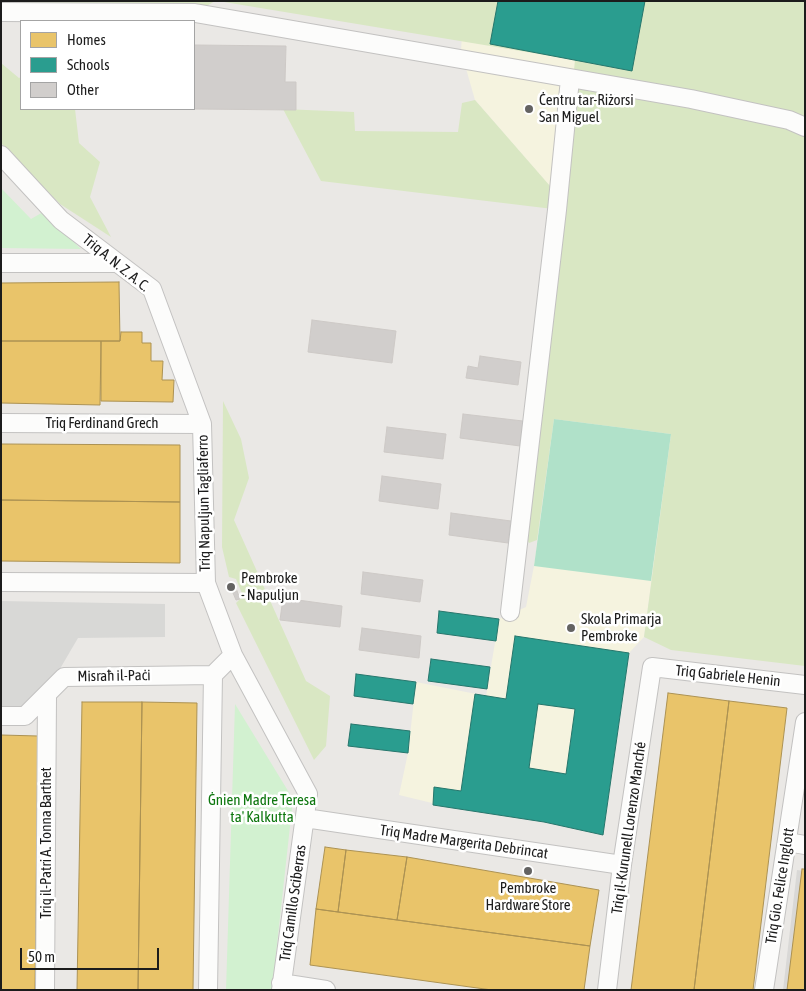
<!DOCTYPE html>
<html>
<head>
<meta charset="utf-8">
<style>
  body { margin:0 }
  #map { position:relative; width:806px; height:991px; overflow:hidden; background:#eae8e5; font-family:"Asap Condensed",sans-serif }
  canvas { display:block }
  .frame { position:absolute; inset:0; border:2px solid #1c1c1c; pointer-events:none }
  .legend { position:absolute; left:20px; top:20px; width:175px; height:90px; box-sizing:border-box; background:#fff; border:1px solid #a4a4a4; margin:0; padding:6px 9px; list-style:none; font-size:15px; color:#1c1c1c }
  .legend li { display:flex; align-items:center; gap:10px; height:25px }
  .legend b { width:25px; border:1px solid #a4a4a4 }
  .scale { position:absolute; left:20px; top:948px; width:139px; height:22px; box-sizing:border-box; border:2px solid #1c1c1c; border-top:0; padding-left:6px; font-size:15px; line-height:18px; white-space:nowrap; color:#1c1c1c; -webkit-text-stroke:4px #fff; paint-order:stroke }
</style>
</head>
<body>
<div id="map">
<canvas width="806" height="991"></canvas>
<div class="frame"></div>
<ul class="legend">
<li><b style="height:14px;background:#e9c46a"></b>Homes</li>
<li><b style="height:14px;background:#2a9d8f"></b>Schools</li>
<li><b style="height:14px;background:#d1cecc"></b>Other</li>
</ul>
<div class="scale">50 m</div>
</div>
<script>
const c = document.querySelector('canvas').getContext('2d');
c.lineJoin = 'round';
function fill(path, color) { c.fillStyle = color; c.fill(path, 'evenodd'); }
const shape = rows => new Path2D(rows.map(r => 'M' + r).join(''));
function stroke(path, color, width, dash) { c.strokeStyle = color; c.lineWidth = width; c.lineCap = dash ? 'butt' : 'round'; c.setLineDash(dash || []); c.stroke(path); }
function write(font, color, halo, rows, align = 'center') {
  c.font = font + ' "Asap Condensed",sans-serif'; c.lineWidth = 5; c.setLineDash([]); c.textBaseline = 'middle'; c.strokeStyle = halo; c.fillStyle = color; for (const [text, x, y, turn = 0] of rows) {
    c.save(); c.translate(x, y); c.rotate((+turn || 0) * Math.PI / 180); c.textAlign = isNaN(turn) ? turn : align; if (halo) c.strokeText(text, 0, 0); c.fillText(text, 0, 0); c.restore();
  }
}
const residential = shape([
  [797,870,805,871,805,990,783,990]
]);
const education = shape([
  [464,1,805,1,567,206,475,100,461,51],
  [554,419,671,434,644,637,629,653,603,835,544,822,433,805,432,803,399,795,408,753,416,682,486,696,499,619,526,607,534,566]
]);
const religious = shape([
  [1,601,165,604,165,637,78,638,37,708,1,708]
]);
const grass = shape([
  [1,1,215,1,195,13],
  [218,1,805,1,805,666,671,650,644,637,671,434,554,419,537,540,529,543,524,536,540,413,575,60],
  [1,63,19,78,21,77,21,109,75,109,79,143,100,162,90,197,111,237,60,204,1,143],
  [475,100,557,194,553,209,321,181,283,109,354,112,355,131,458,132,462,103],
  [223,401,241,439,249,478,234,520,306,681,330,696,326,746,314,760,236,603,243,596,236,579,229,577,222,547]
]);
const park = shape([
  [1,188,31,219,43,212,81,249,1,248],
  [235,704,293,799,272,990,226,990]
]);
const pitch = shape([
  [554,419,671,434,651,581,534,566]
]);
const homes = shape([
  [119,282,120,341,1,341,1,283,119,282],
  [121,332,142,332,142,343,151,343,151,361,163,361,162,380,174,380,173,402,101,401,101,341,120,341,121,332],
  [1,341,101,341,100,405,1,403,1,341],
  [1,444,180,445,180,502,1,500,1,444],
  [1,500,180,502,180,563,1,561,1,500],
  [668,693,729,701,694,990,631,990,668,693],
  [729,701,787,708,753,990,694,990,729,701],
  [82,702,142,702,138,990,77,990,82,702],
  [142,702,197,703,193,990,138,990,142,702],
  [1,735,38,736,35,990,1,990,1,735],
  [325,847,346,850,338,912,316,909,325,847],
  [346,850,407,857,397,920,338,912,346,850],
  [407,857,599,890,590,946,397,920,407,857],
  [802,869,805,869,805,990,787,990,802,869],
  [316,909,590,946,584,990,492,990,310,965,316,909]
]);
const schools = shape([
  [498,1,645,1,632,71,490,44,498,1],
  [439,611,499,619,496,641,437,633,439,611],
  [515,636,629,653,603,835,544,822,433,805,434,787,461,791,475,694,506,699,515,636],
  [538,704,575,709,566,774,529,768,538,704],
  [431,659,490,667,487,689,428,681,431,659],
  [356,674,416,682,413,704,354,696,356,674],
  [351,724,410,731,408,753,348,746,351,724]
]);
const building = shape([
  [194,45,286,46,285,82,296,82,296,110,194,109,194,45],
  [312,320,396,331,392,363,308,352,312,320],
  [480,356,521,362,518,385,466,378,468,366,478,368,480,356],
  [463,414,523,421,520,446,460,438,463,414],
  [387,427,446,434,443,459,384,452,387,427],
  [382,476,441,484,438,509,379,501,382,476],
  [451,513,511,521,508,543,449,535,451,513],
  [363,572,423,580,420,602,361,594,363,572],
  [237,591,240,599,236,600,233,593,237,591],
  [283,598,342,606,340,627,280,620,283,598],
  [362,628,421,636,419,658,359,650,362,628]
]);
const minor = shape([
  [1,12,195,13,691,99,789,120,805,127],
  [1,155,61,220,152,289,202,424,206,583,233,655,308,794,281,990],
  [1,263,118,263],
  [1,423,202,424],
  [1,582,206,583],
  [510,612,557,210,570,79],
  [1,716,25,716,64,677,213,675],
  [305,818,622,865],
  [787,842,805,845],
  [281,983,326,990],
  [45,990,47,696],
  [208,990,213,675,233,655],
  [607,990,622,865,652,667,805,685],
  [764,990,805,722]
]);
const markers = [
  [529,109,5,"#646362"],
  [231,587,5,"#646362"],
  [571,628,5,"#646362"],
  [528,871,5,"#646362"]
];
const poiNames = [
  ["Ċentru tar-Riżorsi",539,100],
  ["San Miguel",539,117],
  ["Pembroke",241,578],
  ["- Napuljun",241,595],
  ["Skola Primarja",581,619],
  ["Pembroke",581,636],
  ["Pembroke",528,888,"center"],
  ["Hardware Store",528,905,"center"]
];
const streetNames = [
  ["Triq A. N. Z. A. C.",116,263,39],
  ["Triq Ferdinand Grech",102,423],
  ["Triq Napuljun Tagliaferro",204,503,-91],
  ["Misraħ il-Paċi",114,676,-1],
  ["Triq Gabriele Henin",728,676,6],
  ["Triq il-Kurunell Lorenzo Manché",629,828,-82],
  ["Triq Madre Margerita Debrincat",464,842,8],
  ["Triq il-Patri A. Tonna Barthet",46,843,-90],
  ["Triq Gio. Felice Inglott",780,886,-81],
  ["Triq Camillo Sciberras",293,903,-82]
];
const parkNames = [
  ["Ġnien Madre Teresa",262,800],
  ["ta' Kalkutta",262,817]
];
fill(residential, '#d9d8d6');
fill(education, '#f5f3df');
fill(religious, '#d8d8d6');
fill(grass, '#d9e7c3');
fill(park, '#d2f1d0');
fill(pitch, '#b0e1c9');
fill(homes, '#e9c46a');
stroke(homes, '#ac9253', 1);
fill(schools, '#2a9d8f');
stroke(schools, '#26766c', 1);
fill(building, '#d1cecc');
stroke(building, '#cdc9c6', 1);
stroke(minor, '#c3c2c1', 20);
stroke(minor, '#fcfcfb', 18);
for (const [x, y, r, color] of markers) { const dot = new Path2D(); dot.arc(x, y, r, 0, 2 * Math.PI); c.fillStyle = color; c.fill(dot); stroke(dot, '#fff', 2); }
write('15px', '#1c1c1c', '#fff', poiNames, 'left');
write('15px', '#1c1c1c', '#fff', streetNames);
write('15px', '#0e770f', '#fff', parkNames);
</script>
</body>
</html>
